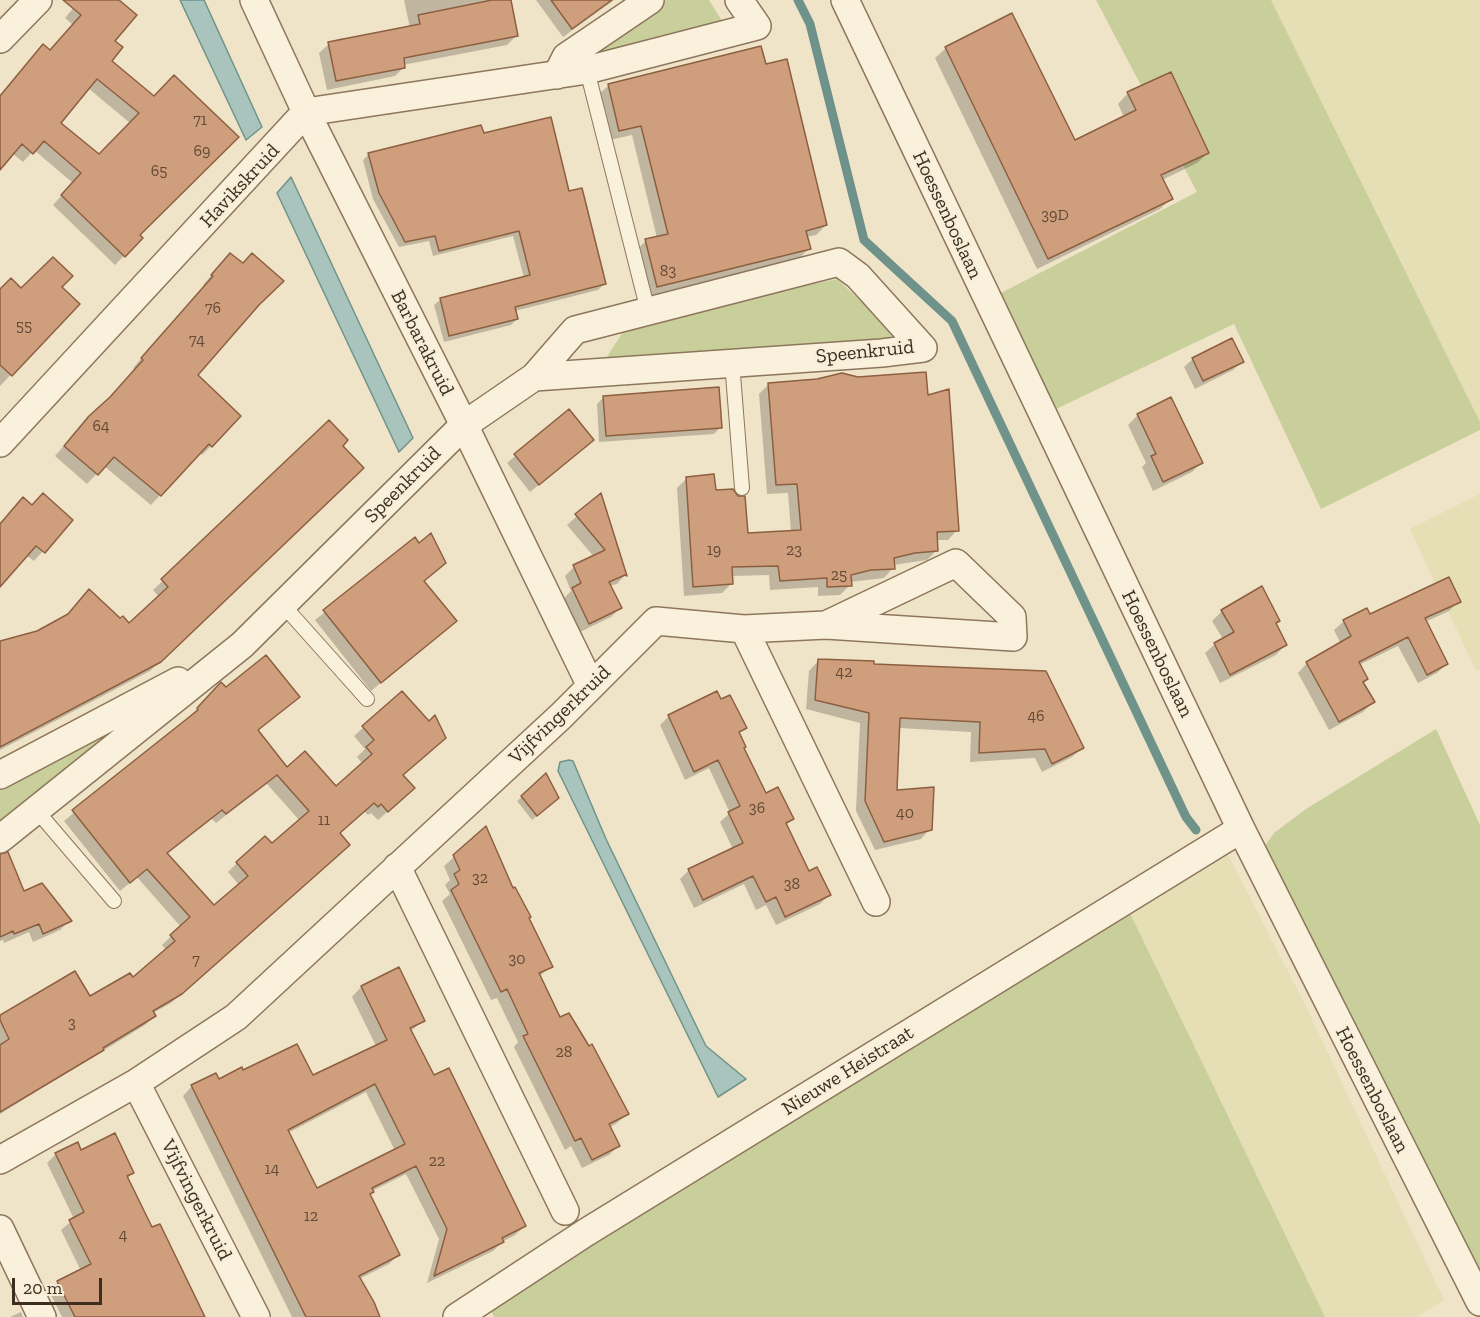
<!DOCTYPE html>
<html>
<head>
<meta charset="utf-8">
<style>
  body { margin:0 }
  #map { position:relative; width:1480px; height:1317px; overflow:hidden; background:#f0e4c8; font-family:"Zilla Slab",serif }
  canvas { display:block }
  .scale { position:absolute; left:12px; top:1278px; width:90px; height:27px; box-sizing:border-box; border:3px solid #3d2e20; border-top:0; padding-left:8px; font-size:18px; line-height:21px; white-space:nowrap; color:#3d2e20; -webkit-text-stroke:4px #f7eed8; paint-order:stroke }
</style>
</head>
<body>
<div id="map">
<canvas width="1480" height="1317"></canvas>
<div class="scale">20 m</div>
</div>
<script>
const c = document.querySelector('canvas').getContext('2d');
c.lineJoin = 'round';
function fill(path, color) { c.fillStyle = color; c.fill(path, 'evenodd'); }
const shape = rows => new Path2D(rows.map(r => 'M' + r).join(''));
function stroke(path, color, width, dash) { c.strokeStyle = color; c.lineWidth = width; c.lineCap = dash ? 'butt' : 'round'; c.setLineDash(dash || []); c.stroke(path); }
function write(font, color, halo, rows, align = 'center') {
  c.font = font + ' "Zilla Slab",serif'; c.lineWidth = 5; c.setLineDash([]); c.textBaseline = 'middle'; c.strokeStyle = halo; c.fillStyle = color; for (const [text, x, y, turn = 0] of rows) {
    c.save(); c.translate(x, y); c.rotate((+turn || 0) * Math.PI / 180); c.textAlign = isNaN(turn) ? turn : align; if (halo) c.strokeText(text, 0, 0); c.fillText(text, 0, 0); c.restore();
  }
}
const farmland = shape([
  [1271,0,1480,0,1480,422],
  [1480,494,1480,669,1476,671,1410,529],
  [1228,855,1305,1004,1444,1300,1417,1317,1325,1317,1129,911,1218,856]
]);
const green = shape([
  [666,0,709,0,724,24,586,59],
  [1096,0,1271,0,1480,422,1480,430,1321,509,1234,324,1052,411,997,295,1197,192],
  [837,279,893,331,892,342,603,363,628,324],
  [122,726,0,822,0,789],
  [1436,729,1480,825,1480,1271,1473,1275,1280,875,1264,847,1274,833,1306,809],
  [1129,911,1325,1317,494,1317,488,1305]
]);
const water = shape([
  [180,0,204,0,262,127,246,140,180,0],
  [291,177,413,438,399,452,277,193,291,177],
  [569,760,573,761,606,839,706,1046,746,1079,718,1097,558,771,560,762,569,760]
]);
const shadow = shape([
  [80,0,117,0,110,61,154,98,138,235,141,238,115,265,53,205,73,183,34,150,23,162,12,153,0,166,0,96,43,46,50,51,73,25,65,18],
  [88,88,130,123,99,156,59,123],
  [404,0,509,0,516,36,507,45,403,65,404,67,395,76,327,90,319,53,329,44,338,39,410,28],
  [536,0,614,0,563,37],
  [760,48,765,66,826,225,816,235,806,237,809,249,799,258,648,296,636,250,646,241,657,238,632,135,610,140,598,95,608,86],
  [946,48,1074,142,1124,117,1118,104,1128,93,1208,153,1197,163,1162,180,1171,199,1160,209,1037,269,935,58],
  [482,135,568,193,604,284,598,290,515,311,517,319,511,325,444,342,434,305,441,299,524,278,513,236,433,256,429,241,399,247,373,199,363,160,369,154],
  [221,264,196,375,211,446,202,455,199,452,151,505,104,466,87,484,55,456,79,428,105,403,135,370,133,368,205,286,203,285],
  [60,287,78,304,0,386,0,291],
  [1193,359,1242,362,1233,370,1195,389,1184,367],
  [769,384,926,396,957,530,948,540,936,540,937,550,927,560,893,565,893,568,884,578,850,582,850,585,840,595,818,596,818,587,770,590,769,575,731,576,731,584,722,593,684,596,677,488,687,478,714,492,747,535,791,532,788,493,767,494,759,394],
  [604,397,721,427,714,434,599,442,597,404],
  [568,411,584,448,530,492,507,463],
  [1138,415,1201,463,1192,472,1153,491,1142,467,1146,463,1128,425],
  [329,422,341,446,362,468,150,671,0,750,0,643,120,621,129,626,159,597,153,590],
  [600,495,625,575,617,584,609,586,620,608,611,617,580,632,564,598,571,591,565,576,574,567,594,557,567,525],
  [32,506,71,520,34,561,26,555,0,584,0,524],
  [415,540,423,582,455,621,371,691,315,620],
  [1261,588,1274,624,1285,645,1276,655,1220,683,1205,653,1215,644,1223,639,1212,621,1222,611],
  [1459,601,1449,611,1425,622,1446,664,1437,673,1418,683,1398,646,1359,665,1367,679,1362,683,1373,702,1363,712,1329,730,1298,673,1307,663,1341,644,1334,630,1344,621],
  [818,661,872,666,1082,748,1072,757,1042,772,1035,758,970,762,971,732,899,728,896,792,930,829,921,839,875,850,856,811,860,723,806,709,809,671],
  [221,684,225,690,288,706,257,731,287,769,336,788,363,764,357,757,365,749,354,736,402,693,401,775,403,798,378,820,371,813,368,815,364,811,338,834,339,854,171,1003,153,1013,154,1016,145,1025,0,1114,0,1016,89,998,132,979,166,950,162,945,181,927,137,877,120,891,64,821,188,718],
  [267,784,300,821,272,845,237,863,228,872,239,885,213,908,166,855,212,819,216,823],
  [720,701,745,728,738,734,742,748,766,795,792,819,786,825,809,873,829,895,820,904,776,925,766,905,756,910,744,884,694,908,680,879,689,870,733,849,720,822,730,813,709,768,685,780,660,725,669,716],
  [546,775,553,802,532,820,517,801],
  [485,829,551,966,539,977,560,1019,627,1114,617,1123,609,1128,618,1146,609,1155,582,1168,571,1146,565,1150,514,1047,518,1042,497,998,491,1000,442,901,450,894,445,885,450,880,444,866],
  [0,869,23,893,70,920,60,930,33,942,29,932,4,943,3,940,0,941],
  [398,969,423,1021,410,1032,434,1077,525,1226,515,1235,502,1242,493,1251,427,1283,439,1239,406,1174,372,1191,369,1196,398,1255,389,1264,359,1279,368,1317,292,1317,183,1096,192,1086,218,1081,242,1072,312,1077,376,1046,352,997,361,987],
  [366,1092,395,1151,316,1190,288,1133],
  [81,1152,133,1173,127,1179,197,1317,62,1317,49,1291,58,1282,81,1271,61,1230,74,1219,47,1163,56,1154],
  [21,1312,23,1317,10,1317]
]);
const stream = shape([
  [798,0,810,24,864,240,952,321,1186,817,1196,830]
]);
const building = shape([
  [63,0,119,0,137,15,115,41,123,47,112,61,154,96,174,75,239,137,140,235,143,238,125,257,61,195,81,173,44,141,33,154,22,144,0,170,0,96,43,44,50,50,81,15,63,0],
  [97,79,139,113,99,154,61,123,97,79],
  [492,0,511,0,518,36,404,58,405,68,336,81,328,42,420,24,418,15,492,0],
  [551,0,612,0,572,29,551,0],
  [1012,13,1075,140,1136,110,1127,92,1171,72,1209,153,1161,175,1173,199,1048,259,945,47,1012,13],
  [761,46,766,64,787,59,827,225,806,231,811,249,657,287,645,239,668,234,641,126,619,131,608,84,761,46],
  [551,117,569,191,582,188,606,284,515,307,518,319,449,336,440,298,530,275,519,231,439,251,435,236,405,242,379,193,368,153,481,125,484,133,551,117],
  [230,253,243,263,252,253,284,281,259,305,198,375,241,416,212,447,209,444,161,496,114,457,98,475,64,446,89,416,110,397,143,360,141,358,213,276,211,275,230,253],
  [53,257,73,276,62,287,80,304,12,376,0,365,0,289,11,278,21,288,53,257],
  [1232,338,1244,362,1203,381,1192,358,1232,338],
  [926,372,928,395,949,389,959,531,937,532,938,551,915,553,894,558,895,569,871,570,851,575,852,586,827,587,827,578,780,581,778,566,732,567,733,584,693,587,686,477,714,474,716,490,733,489,738,496,745,496,748,533,801,530,797,484,776,485,768,383,817,379,842,373,858,377,926,372],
  [719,387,722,428,606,436,603,396,719,387],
  [1171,397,1203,463,1163,482,1151,456,1156,454,1137,414,1171,397],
  [569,409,594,440,539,485,514,454,569,409],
  [329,420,348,440,343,446,364,468,161,662,0,747,0,641,37,631,68,614,89,589,120,618,123,616,129,623,168,587,161,579,329,420],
  [43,493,73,520,45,553,36,546,0,587,0,524,23,497,32,505,43,493],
  [601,493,627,576,625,575,609,582,622,608,589,624,572,588,581,583,573,565,605,550,575,514,601,493],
  [431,533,446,563,424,581,457,621,381,683,323,610,415,537,419,543,431,533],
  [1449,577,1461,602,1425,618,1448,664,1427,675,1408,637,1359,662,1368,679,1363,682,1375,702,1339,722,1306,662,1351,636,1343,620,1367,608,1370,614,1449,577],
  [1262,586,1280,621,1276,623,1287,645,1230,675,1214,643,1234,632,1221,610,1262,586],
  [266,655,300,697,258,730,287,767,305,751,336,786,372,754,366,747,374,740,362,726,402,691,429,721,435,715,446,738,403,775,415,788,388,812,381,804,378,807,374,803,340,833,350,845,182,994,153,1011,156,1016,103,1048,104,1050,0,1112,0,1045,9,1039,0,1020,0,1015,75,971,90,996,130,973,133,977,175,941,170,935,190,917,147,869,130,883,72,810,198,710,197,708,221,682,226,687,266,655],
  [277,775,309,811,272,843,265,836,236,862,248,876,214,905,167,853,222,810,226,814,277,775],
  [818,659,874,661,874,664,1046,671,1084,748,1052,764,1045,749,979,753,980,722,900,718,897,790,934,787,932,830,884,842,865,801,869,713,815,700,818,659],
  [717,691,721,699,730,695,747,728,739,732,746,747,744,748,766,793,778,787,794,819,786,823,809,871,817,867,831,895,785,917,776,897,766,902,753,876,703,900,688,869,743,843,728,812,740,806,718,760,694,772,668,715,717,691],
  [546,773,559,798,537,816,521,796,546,773],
  [486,826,513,888,515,887,531,917,529,918,553,967,539,973,560,1017,569,1013,589,1046,592,1044,629,1114,609,1124,620,1146,592,1160,581,1138,575,1141,523,1036,528,1034,507,989,501,992,451,890,459,884,454,874,460,870,453,855,486,826],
  [8,852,24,891,42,883,72,921,43,934,39,924,14,934,13,931,0,937,0,854,8,852],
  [399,967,425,1021,410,1028,434,1075,449,1068,526,1226,502,1238,504,1242,434,1276,447,1229,416,1166,372,1188,374,1192,370,1194,400,1255,359,1276,374,1302,380,1317,306,1317,191,1085,216,1073,219,1079,242,1067,243,1070,297,1044,313,1075,387,1040,361,986,399,967],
  [375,1084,405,1144,317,1188,288,1130,375,1084],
  [115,1133,134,1173,127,1176,152,1227,160,1224,205,1317,75,1317,57,1281,91,1264,69,1220,84,1212,55,1153,78,1142,81,1150,115,1133]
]);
const service = shape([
  [587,70,648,311],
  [732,362,742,488],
  [283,605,367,699],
  [37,811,114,901]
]);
const minor = shape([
  [254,0,306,112,464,425,591,686],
  [845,0,1241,829,1480,1302],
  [0,39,38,0],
  [557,75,566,57,650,0],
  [0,443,306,112,587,70,757,26,739,0],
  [744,629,876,902],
  [0,775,178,681],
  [0,839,242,645,464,425,534,377,575,330,839,262,858,276,923,348,882,353,534,377],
  [397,867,565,1211],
  [136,1083,256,1317],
  [0,1160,136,1083,236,1017,561,716,656,621,744,629,826,625,1013,637,1012,617,956,563,826,625],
  [0,1229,42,1317],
  [457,1317,585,1233,1241,829]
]);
const numberNames = [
  ["71",200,120],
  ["69",202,151],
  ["65",159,171],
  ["39D",1055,215],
  ["83",668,271],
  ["76",213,308],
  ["55",24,326],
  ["74",197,340],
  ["64",101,426],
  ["19",714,550],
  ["23",794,550],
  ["25",839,575],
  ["42",844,672],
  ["46",1036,716],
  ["36",757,808],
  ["40",905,813],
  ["11",324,820],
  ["32",480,878],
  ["38",792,884],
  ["30",517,959],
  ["7",196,960],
  ["3",72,1023],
  ["28",564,1052],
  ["22",437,1161],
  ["14",272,1169],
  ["12",311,1216],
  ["4",123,1235]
];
const streetNames = [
  ["Havikskruid",240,186,-47],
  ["Hoessenboslaan",947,215,65],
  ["Barbarakruid",422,343,63],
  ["Speenkruid",865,352,-6],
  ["Speenkruid",403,485,-45],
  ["Hoessenboslaan",1157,654,64],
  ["Vijfvingerkruid",560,715,-44],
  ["Nieuwe Heistraat",848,1071,-32],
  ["Hoessenboslaan",1372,1090,63],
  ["Vijfvingerkruid",196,1200,63]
];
fill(farmland, '#e6deb5');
fill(green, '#c9cf9b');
fill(water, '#a9c4bc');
stroke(water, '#6f938a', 1.5);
fill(shadow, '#0003');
stroke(stream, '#6f938a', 9);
fill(building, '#cf9f7d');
stroke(building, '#8d5f41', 1.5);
stroke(service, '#8d765c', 16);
stroke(minor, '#8d765c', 30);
stroke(service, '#faf1dc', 14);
stroke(minor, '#faf1dc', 27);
write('16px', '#624a37', null, numberNames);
write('20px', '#3d2e20', '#f7eed8', streetNames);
</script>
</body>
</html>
